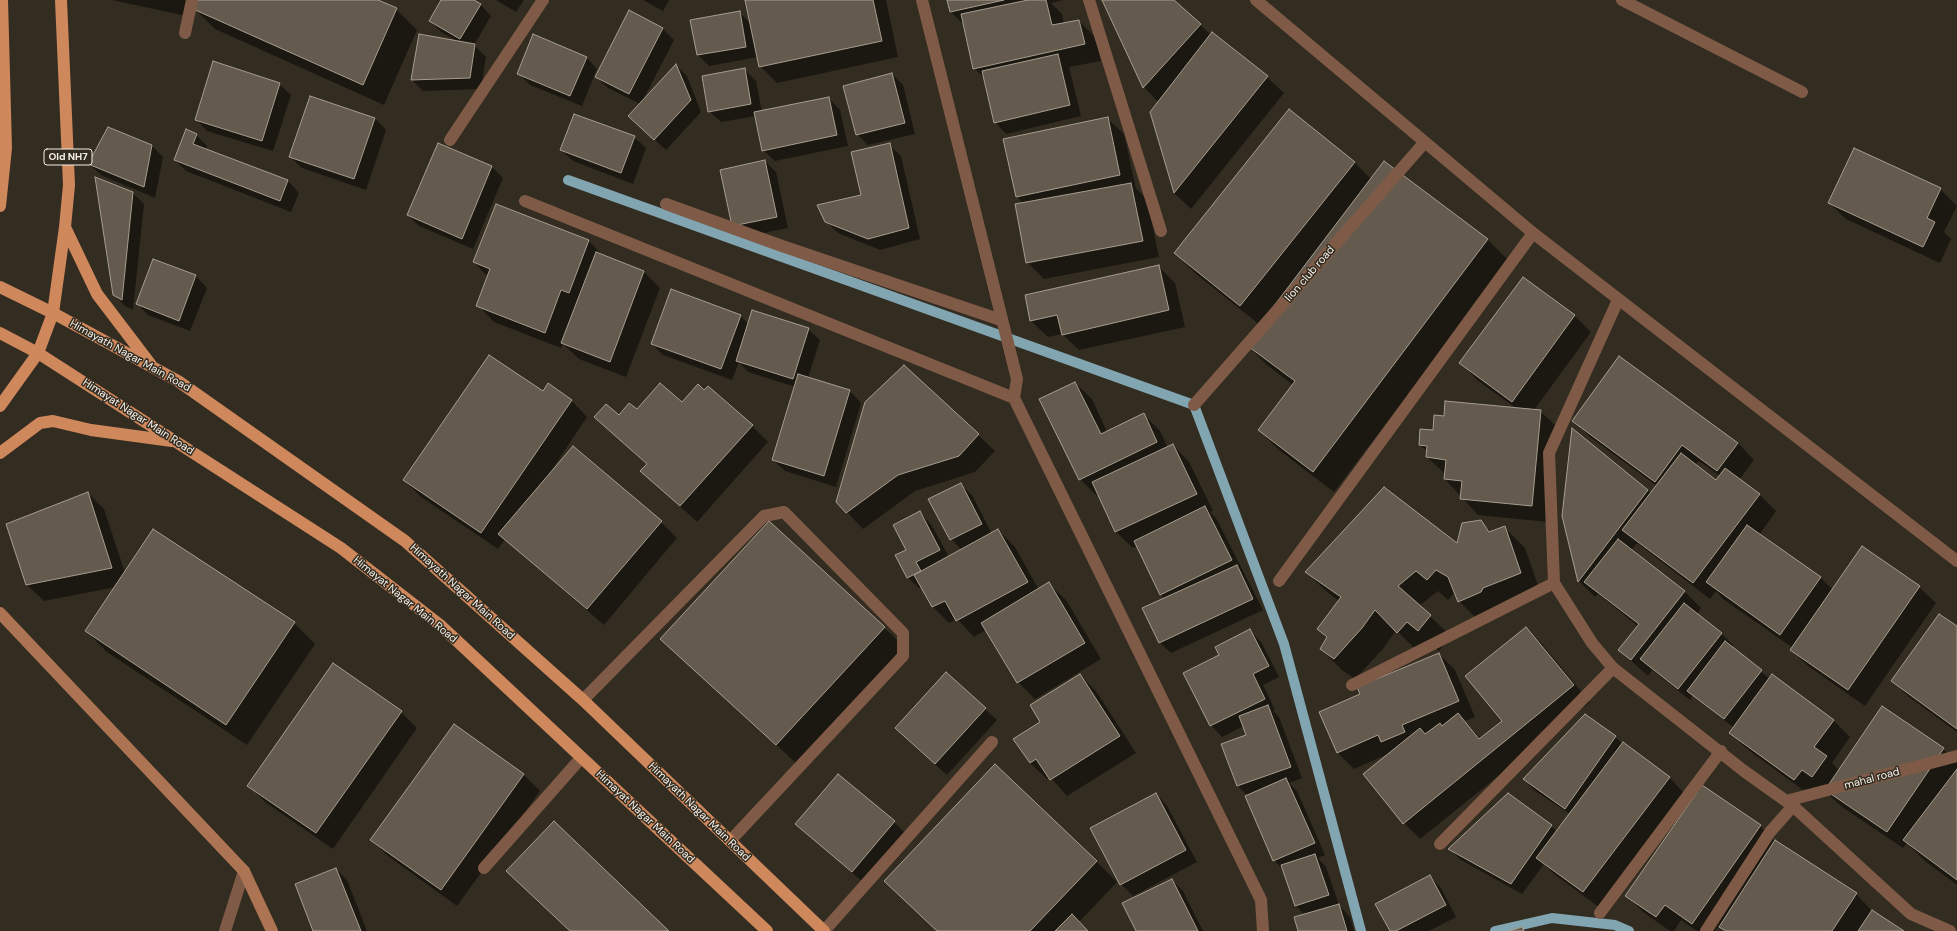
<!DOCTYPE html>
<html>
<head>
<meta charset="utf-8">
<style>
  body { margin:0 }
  canvas { display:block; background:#332c20 }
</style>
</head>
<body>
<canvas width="1957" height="931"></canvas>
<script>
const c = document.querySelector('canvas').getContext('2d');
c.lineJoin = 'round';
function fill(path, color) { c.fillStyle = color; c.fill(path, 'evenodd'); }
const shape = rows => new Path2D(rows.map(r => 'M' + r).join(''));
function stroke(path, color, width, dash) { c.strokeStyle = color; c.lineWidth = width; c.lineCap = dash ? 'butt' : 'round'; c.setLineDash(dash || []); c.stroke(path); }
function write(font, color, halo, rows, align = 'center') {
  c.font = font + ' "DM Sans",sans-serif'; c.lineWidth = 3; c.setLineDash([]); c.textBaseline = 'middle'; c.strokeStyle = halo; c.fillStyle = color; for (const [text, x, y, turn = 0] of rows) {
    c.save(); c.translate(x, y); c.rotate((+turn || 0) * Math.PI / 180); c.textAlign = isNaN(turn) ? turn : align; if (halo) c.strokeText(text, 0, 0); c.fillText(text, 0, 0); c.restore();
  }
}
const shadow = shape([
  [112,0,189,0,186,16],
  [375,0,396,9,417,30,384,105,215,29,194,8],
  [442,0,472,0,480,4,491,16,474,45,486,57,481,89,423,91,412,80,459,42,441,32,430,21],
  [496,0,524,0,516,12],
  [643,0,669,0,663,11],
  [746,0,886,0,898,57,777,83,760,66,758,57,709,66,698,55,739,12,751,24],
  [948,0,1063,0,1051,3,1062,14,1064,24,1079,21,1095,37,1101,61,1069,67,1081,116,1006,134,995,122,985,79,974,68,964,23,962,23,951,12],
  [1103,0,1173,0,1211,35,1267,77,1284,93,1191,209,1174,193,1152,112,1159,103,1144,87],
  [662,28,674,40,643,100,676,65,687,76,701,112,666,150,641,127,640,104,608,88,596,77],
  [586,57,597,69,582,106,530,85,518,73],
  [744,69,756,81,762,112,829,98,840,110,848,146,775,161,763,150,756,116,721,122,709,111],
  [892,74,903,85,915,134,868,145,857,134],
  [279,84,291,95,273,151,207,131,196,119],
  [375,118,386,130,366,190,302,168,290,157],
  [1107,118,1124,134,1136,188,1147,200,1159,257,1044,279,1027,262,1024,204,1017,197],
  [196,135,207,146,206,150,288,181,299,193,291,212,186,171,175,160],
  [634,137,646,148,633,184,573,161,561,150],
  [438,144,492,167,503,178,473,249,419,226,408,215],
  [889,145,901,156,920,239,880,250,838,233,826,221,862,196],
  [152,146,163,157,155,198,101,175,89,164],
  [765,161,776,172,788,228,744,237,733,226],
  [1354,162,1371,179,1384,162,1488,240,1509,261,1334,492,1280,451,1259,430,1293,385,1267,365,1246,344,1260,325,1196,274,1175,253],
  [1940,189,1957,206,1944,232,1951,239,1940,263,1846,219,1829,203],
  [133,193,144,204,133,310,125,306,114,294],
  [496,205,589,241,604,257,644,272,660,288,626,377,579,359,563,344,561,348,494,322,478,305,488,277,474,262],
  [154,260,196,276,207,288,190,331,148,315,137,303],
  [1158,266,1175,283,1185,327,1079,350,1062,334,1048,337,1031,321,1026,296],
  [1523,278,1575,316,1591,332,1534,410,1540,411,1557,427,1548,522,1478,515,1445,479,1445,474,1427,457,1428,452,1420,445,1445,417,1517,409,1477,380,1461,363],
  [740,315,748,324,808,329,820,340,808,378,850,391,861,403,836,487,785,471,773,460,796,387,748,372,739,362,732,380,663,355,652,344],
  [904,366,995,451,975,472,915,491,863,529,847,512],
  [1075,383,1092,399,1107,432,1143,414,1160,431,1168,448,1173,445,1189,462,1213,511,1210,512,1216,518,1263,610,1171,653,1159,642,1165,599,1161,595,1137,546,1133,548,1116,532,1099,495,1097,496,1080,479],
  [571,400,587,417,551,471,661,522,677,538,604,625,505,539,498,549,421,497,404,480],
  [637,410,752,426,768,442,697,522,642,471,647,465,595,417,619,416],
  [1574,421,1738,443,1754,460,1739,480,1760,495,1776,511,1759,535,1821,578,1833,590,1919,587,1936,603,1865,706,1808,666,1791,650,1793,648,1723,599,1716,591,1710,599,1637,543,1631,550,1685,592,1701,608,1697,614,1722,634,1733,645,1731,647,1770,679,1772,676,1834,721,1850,737,1832,763,1839,770,1943,749,1957,763,1957,885,1925,861,1907,843,1903,848,1842,807,1819,786,1811,796,1747,749,1730,733,1734,728,1693,695,1690,700,1652,670,1648,676,1619,650,1638,626,1598,594,1595,597,1579,581,1563,515,1648,490,1651,494,1657,486,1590,437],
  [1699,461,1720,476,1716,481,1695,465],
  [960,484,972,495,992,534,998,530,1015,547,1039,590,1049,584,1066,600,1101,659,1035,699,1018,682,986,630,974,637,957,619,949,623,933,607,922,587,919,588,907,577,907,550,920,513,931,524,949,557,962,550,951,539],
  [88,493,104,509,125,573,294,623,315,644,247,745,107,652,86,631,116,587,44,601,27,585,7,524],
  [1480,521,1491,532,1504,527,1525,548,1541,594,1480,622,1459,601,1455,592,1448,600,1438,591,1419,606,1451,636,1439,651,1428,642,1419,653,1396,630,1383,649,1355,679,1342,670,1321,649,1327,639,1318,629,1339,601,1327,592,1306,572,1458,545],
  [769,522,906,648,798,765,662,639],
  [1957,627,1957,732,1909,697,1892,681],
  [1526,628,1542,644,1590,702,1420,839,1404,823,1388,754,1354,769,1337,752,1361,695,1439,654,1455,670,1475,717,1465,721,1481,739,1504,721],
  [1250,631,1261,642,1279,677,1263,685,1275,710,1273,711,1279,717,1302,778,1289,783,1297,791,1325,855,1318,858,1326,867,1339,905,1350,917,1354,931,1299,931,1305,915,1296,906,1284,871,1274,860,1248,796,1238,786,1222,744,1248,735,1244,726,1222,737,1211,725,1220,655],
  [946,674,997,720,947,775,907,739],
  [1080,675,1096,691,1136,753,1067,796,1050,777,1047,779,1030,763,1015,739,1042,722],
  [401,712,417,728,333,849,265,802,249,786],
  [454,726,524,775,540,791,457,906,388,856,372,840],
  [1615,737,1623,744,1669,777,1685,794,1600,908,1554,874,1544,864,1522,894,1461,860,1450,849,1508,794,1557,831,1570,814,1535,791,1524,779],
  [1156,794,1167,806,1197,862,1133,896,1121,884,1091,828],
  [894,822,905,833,864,883,796,824],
  [1760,826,1776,842,1856,894,1872,911,1902,931,1725,931,1719,925,1715,931,1697,931,1681,920,1674,931,1670,931,1643,912,1627,896],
  [1096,861,1117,882,1079,922,1087,931,937,931,885,881],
  [336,869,347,880,367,931,314,931],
  [1429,876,1441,888,1456,917,1429,931,1391,931],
  [1172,880,1183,891,1203,931,1137,931]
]);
const stream = shape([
  [568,180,1194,405,1284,644,1361,931],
  [1495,931,1552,918,1615,925,1629,931]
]);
const building = shape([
  [197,0,378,0,397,8,363,85,193,9,197,0],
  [441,0,474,0,481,4,460,39,429,21,441,0],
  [745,0,873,0,882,41,759,67,745,0],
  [947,0,1004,0,950,12,947,0],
  [1028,0,1046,0,1052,25,1079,20,1085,44,973,69,961,14,1028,0],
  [1102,0,1174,0,1201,24,1143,88,1102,0],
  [629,10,663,28,629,94,595,77,629,10],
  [740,11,746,47,697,55,690,20,740,11],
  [1212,32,1268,76,1174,193,1150,112,1212,32],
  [419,34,475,44,470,78,411,80,419,34],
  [533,34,587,57,570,96,517,74,533,34],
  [1058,54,1070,105,994,123,982,71,1058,54],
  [213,61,280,83,262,141,195,120,213,61],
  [676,64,691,100,654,140,628,116,676,64],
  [745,68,751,104,708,112,702,76,745,68],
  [892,73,905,123,856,135,843,86,892,73],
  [310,96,375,118,354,179,289,157,310,96],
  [829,97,837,135,762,151,754,112,829,97],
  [1289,109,1355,162,1240,306,1174,253,1289,109],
  [574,114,635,136,621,173,560,150,574,114],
  [1108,117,1120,175,1016,197,1003,139,1108,117],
  [108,127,152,145,144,187,88,164,108,127],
  [186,129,197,134,193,144,288,180,280,201,174,160,186,129],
  [438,143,492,166,462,239,407,215,438,143],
  [890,143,909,228,868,239,825,222,817,205,861,195,851,152,890,143],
  [1854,148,1941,188,1927,218,1935,222,1923,247,1828,203,1854,148],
  [765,160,777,217,732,226,720,170,765,160],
  [1384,161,1488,239,1313,472,1258,430,1295,381,1245,344,1384,161],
  [95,177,133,192,122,300,113,295,95,177],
  [1131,183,1143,241,1026,263,1015,204,1131,183],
  [496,204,589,240,569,293,561,290,545,333,476,306,490,269,473,262,496,204],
  [596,252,644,271,610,362,561,343,596,252],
  [153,259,196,275,179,321,136,304,153,259],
  [1159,265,1169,310,1062,335,1057,315,1030,321,1025,295,1159,265],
  [1523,277,1575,315,1512,402,1459,363,1523,277],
  [671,289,741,315,721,369,651,344,671,289],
  [752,310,809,328,793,379,736,361,752,310],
  [489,355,543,391,548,383,572,400,481,533,403,480,489,355],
  [1619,356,1738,443,1717,471,1682,445,1655,482,1572,421,1619,356],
  [904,365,979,434,959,456,898,475,846,513,836,502,865,402,904,365],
  [798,374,850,390,824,476,772,460,798,374],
  [1075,382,1101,434,1144,413,1157,442,1079,480,1039,399,1075,382],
  [660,383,682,402,698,384,704,390,708,386,753,425,680,506,640,471,647,464,594,417,606,404,619,415,629,403,637,409,660,383],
  [1445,401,1541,410,1532,506,1460,499,1462,481,1444,479,1446,460,1426,457,1427,446,1419,445,1420,429,1433,430,1434,415,1444,416,1445,401],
  [1572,428,1648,490,1578,582,1562,516,1572,428],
  [1173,444,1197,494,1115,532,1092,482,1173,444],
  [573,446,662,521,587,609,498,534,573,446],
  [1681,453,1716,480,1725,468,1760,494,1693,583,1622,530,1681,453],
  [961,483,982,524,950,540,928,499,961,483],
  [1384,487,1457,543,1462,523,1481,520,1489,532,1505,526,1521,573,1483,588,1481,592,1458,602,1448,577,1436,570,1427,580,1416,571,1398,586,1431,615,1418,631,1407,622,1397,633,1375,610,1362,628,1334,659,1320,649,1327,637,1317,629,1341,597,1305,572,1384,487],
  [88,492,112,568,26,585,6,524,88,492],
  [1205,506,1232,560,1160,595,1134,541,1205,506],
  [920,511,940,550,916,562,921,571,907,578,895,555,906,550,893,525,920,511],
  [769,521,885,627,776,745,660,639,769,521],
  [1747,525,1821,577,1780,635,1706,582,1747,525],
  [153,529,295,622,226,725,85,631,153,529],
  [998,529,1028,582,956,621,945,601,932,607,914,575,998,529],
  [1618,539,1685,591,1631,660,1618,650,1639,624,1584,582,1618,539],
  [1862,546,1920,586,1848,690,1790,650,1862,546],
  [1237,565,1253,599,1159,643,1142,608,1237,565],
  [1049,582,1085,643,1017,683,981,623,1049,582],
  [1684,603,1722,633,1678,689,1640,659,1684,603],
  [1939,614,1957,626,1957,729,1891,681,1939,614],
  [1526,627,1574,685,1403,824,1363,774,1420,728,1425,734,1440,723,1442,726,1458,713,1479,739,1502,721,1465,676,1526,627],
  [1250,629,1269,666,1253,674,1265,699,1210,726,1183,673,1219,655,1215,647,1250,629],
  [1725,641,1762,670,1724,719,1687,691,1725,641],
  [1439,653,1459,701,1402,725,1405,732,1381,742,1378,735,1337,753,1319,712,1360,694,1357,687,1439,653],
  [333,663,402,711,316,833,247,786,333,663],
  [946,672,986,708,935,764,895,728,946,672],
  [1080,674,1120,736,1050,780,1036,759,1030,763,1013,739,1040,722,1030,705,1080,674],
  [1772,674,1834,720,1814,747,1827,756,1812,777,1802,770,1794,780,1729,733,1772,674],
  [1268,705,1291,767,1237,786,1221,744,1246,735,1239,716,1268,705],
  [1882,706,1944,748,1887,832,1825,790,1882,706],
  [1585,714,1616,736,1565,809,1523,779,1585,714],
  [454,724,524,774,441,890,370,840,454,724],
  [1623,742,1670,777,1583,892,1536,858,1623,742],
  [995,764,1097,861,1030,931,937,931,884,881,995,764],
  [1957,769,1957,880,1903,840,1957,769],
  [838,774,895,821,852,872,795,824,838,774],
  [1286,778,1315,843,1273,861,1245,796,1286,778],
  [1702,785,1761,825,1692,924,1665,905,1656,917,1625,896,1702,785],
  [1156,793,1186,850,1120,885,1090,828,1156,793],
  [1508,793,1552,825,1511,884,1448,849,1508,793],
  [554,821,669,931,570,931,506,871,554,821],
  [1775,840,1857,893,1832,931,1726,931,1719,927,1775,840],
  [1315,854,1329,895,1295,906,1281,865,1315,854],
  [336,868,361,931,313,931,295,884,336,868],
  [1430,875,1446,905,1396,931,1390,931,1375,904,1430,875],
  [1172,879,1198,931,1136,931,1122,903,1172,879],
  [1339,904,1347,931,1298,931,1294,917,1339,904],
  [1872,910,1904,931,1858,931,1872,910],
  [1072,914,1088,931,1055,931,1072,914],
  [1522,927,1524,931,1509,931,1522,927]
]);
const lane = shape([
  [1279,581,1533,233],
  [1352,685,1554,583],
  [583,700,764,516,784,512,903,633,903,656,730,841],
  [1440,844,1613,668],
  [1600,913,1721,751],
  [824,931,992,742],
  [1706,931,1770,832,1793,806]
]);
const street = shape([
  [922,0,1017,379,1014,398,1261,900,1263,931],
  [1089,0,1161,231],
  [1256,0,1533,233,1957,561],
  [1622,0,1802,92],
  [185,33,192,0],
  [450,140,543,0],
  [525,201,1014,398],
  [666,204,782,246,1001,320],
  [1618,300,1549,453,1554,583,1592,643,1613,668,1744,771,1793,806,1911,914,1950,931],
  [1194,405,1425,142],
  [1786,801,1957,756],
  [484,868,581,758],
  [225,931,244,871]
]);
const secondary = shape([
  [0,613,244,871,272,931]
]);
const primary = shape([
  [0,206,6,148,2,0],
  [65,227,97,294,151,365],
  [0,287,53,313,178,381,405,541,583,700,824,931],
  [0,333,38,353,341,548,440,625,767,931],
  [0,406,38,353,53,313,65,227,69,185,61,0],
  [0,453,40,423,53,421,91,430,172,441]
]);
const shields = [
  [68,157,48]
];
const shieldNames = [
  ["Old NH7",68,157]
];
const streetNames = [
  ["lion club road",1310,274,-49],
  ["Himayath Nagar Main Road",130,356,29],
  ["Himayat Nagar Main Road",138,417,33],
  ["Himayath Nagar Main Road",462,592,42],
  ["Himayat Nagar Main Road",405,600,39],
  ["mahal road",1872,779,-15],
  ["Himayath Nagar Main Road",699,812,44],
  ["Himayat Nagar Main Road",645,817,43]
];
fill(shadow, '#0007');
stroke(stream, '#82a5b2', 10);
fill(building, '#645b4e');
stroke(building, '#a69d8e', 1);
stroke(lane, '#7f5b47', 12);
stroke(street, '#7f5b47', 12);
stroke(secondary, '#ac7453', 12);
stroke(primary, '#cf875c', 12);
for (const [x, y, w] of shields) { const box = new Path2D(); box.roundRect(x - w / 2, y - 8, w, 16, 3); c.fillStyle = '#332c20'; c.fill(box); stroke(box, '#f6f1ea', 1); }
write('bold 10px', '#f6f1ea', null, shieldNames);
write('11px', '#f6f1ea', '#332c20', streetNames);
</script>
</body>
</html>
